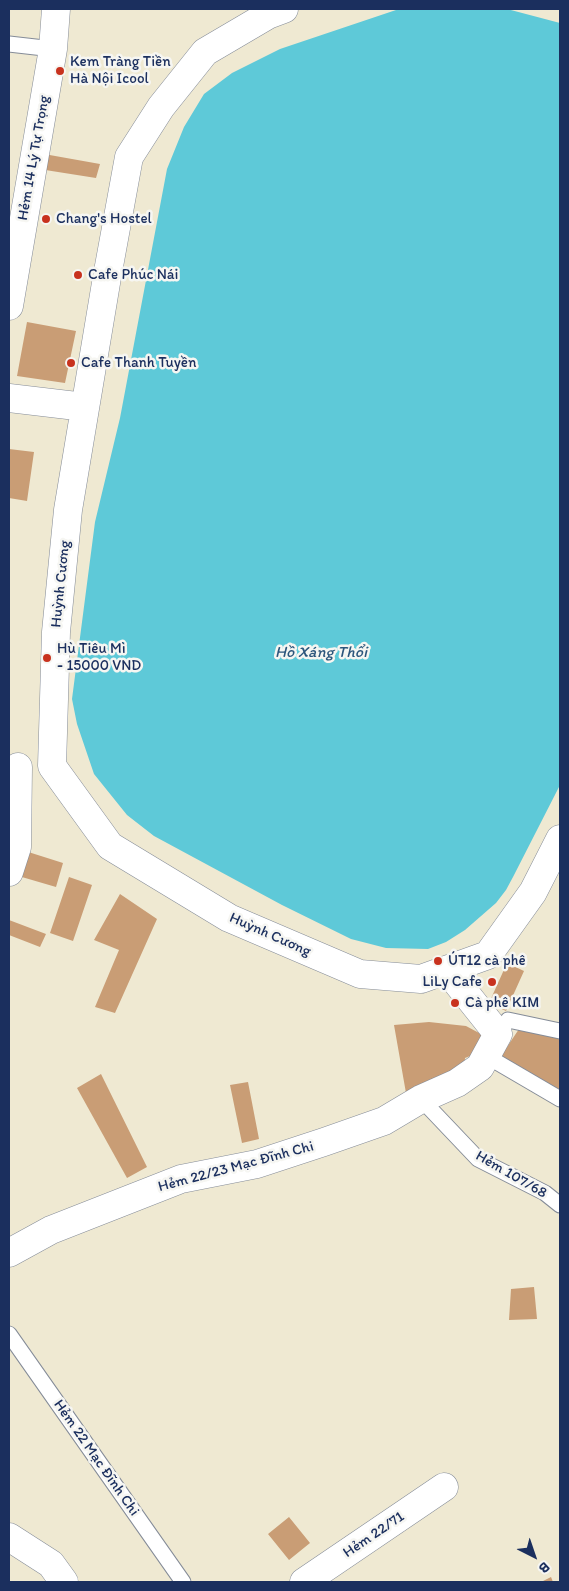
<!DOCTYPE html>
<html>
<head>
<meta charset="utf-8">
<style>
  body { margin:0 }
  #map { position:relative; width:569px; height:1591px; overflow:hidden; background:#efe9d2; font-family:Itim,sans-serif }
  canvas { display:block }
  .frame { position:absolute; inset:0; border:10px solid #1b2f5e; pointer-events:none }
  .north { position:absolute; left:509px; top:1531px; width:50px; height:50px; -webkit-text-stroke:4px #f6f6f2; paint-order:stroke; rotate:139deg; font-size:14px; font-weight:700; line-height:20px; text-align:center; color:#1b2f5e }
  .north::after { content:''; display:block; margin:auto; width:18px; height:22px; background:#1b2f5e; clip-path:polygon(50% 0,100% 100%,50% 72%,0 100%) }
</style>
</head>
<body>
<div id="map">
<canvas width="569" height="1591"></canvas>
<div class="frame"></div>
<div class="north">B</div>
</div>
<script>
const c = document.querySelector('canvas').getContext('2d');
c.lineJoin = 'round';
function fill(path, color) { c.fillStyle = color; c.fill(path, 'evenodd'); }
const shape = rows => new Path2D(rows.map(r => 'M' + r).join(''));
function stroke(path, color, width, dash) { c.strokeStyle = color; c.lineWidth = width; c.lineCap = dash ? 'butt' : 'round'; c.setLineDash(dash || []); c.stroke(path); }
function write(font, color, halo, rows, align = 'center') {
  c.font = font + ' Itim,sans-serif'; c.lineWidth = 5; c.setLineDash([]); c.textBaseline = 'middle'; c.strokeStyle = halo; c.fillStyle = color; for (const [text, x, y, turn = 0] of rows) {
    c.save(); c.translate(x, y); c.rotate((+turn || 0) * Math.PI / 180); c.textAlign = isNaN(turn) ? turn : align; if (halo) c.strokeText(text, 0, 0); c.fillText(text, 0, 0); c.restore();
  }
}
const water = shape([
  [399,9,507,9,560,23,560,785,513,877,506,890,496,903,465,930,446,942,428,949,386,948,351,939,282,905,154,836,127,815,94,774,77,724,72,699,95,522,120,418,167,169,184,127,204,94,232,73,280,49]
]);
const building = shape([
  [44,154,100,164,96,178,39,169],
  [27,322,76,331,65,383,17,376],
  [9,449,34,452,27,501,9,498],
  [22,850,63,863,56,887,15,875],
  [69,877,92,885,73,941,50,933],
  [120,894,157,919,115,1013,95,1007,119,950,94,940],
  [9,920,46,934,40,947,9,935],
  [507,963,524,971,506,1011,489,1003],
  [429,1022,466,1026,481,1034,483,1051,465,1058,464,1073,406,1093,394,1025],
  [519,1029,560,1039,560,1093,499,1059],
  [101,1074,147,1167,127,1178,77,1088],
  [248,1082,259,1139,242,1143,230,1085],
  [534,1287,537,1319,509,1320,511,1289],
  [289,1517,310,1543,289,1560,268,1534],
  [551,1577,553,1582,541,1582]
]);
const service = shape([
  [9,44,53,49],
  [498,1034,508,1020,560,1031],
  [487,1054,495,1061,560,1099],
  [421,1099,478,1159,545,1193,560,1205],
  [9,1334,183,1582]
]);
const minor = shape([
  [9,306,53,49,56,9],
  [9,872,17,847,18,767],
  [9,1253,51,1230,181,1179,257,1164,324,1142,384,1121,421,1099,457,1083,480,1067,498,1034,447,970],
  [9,1537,51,1564,64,1582],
  [304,1582,444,1487]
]);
const tertiary = shape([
  [284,9,268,15,205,52,161,107,129,157,107,277,68,510,56,632,52,766,110,846,229,918,360,974,421,979,488,955,533,892,560,839],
  [9,398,85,407]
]);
const markers = [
  [60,71,5,"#c8321e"],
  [46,219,5,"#c8321e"],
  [78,275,5,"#c8321e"],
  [71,363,5,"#c8321e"],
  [47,658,5,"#c8321e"],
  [438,961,5,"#c8321e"],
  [492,982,5,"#c8321e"],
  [455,1003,5,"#c8321e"]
];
const poiNames = [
  ["Kem Tràng Tiền",70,62],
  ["Hà Nội Icool",70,79],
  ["Chang's Hostel",56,219],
  ["Cafe Phúc Nái",88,275],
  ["Cafe Thanh Tuyền",81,363],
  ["Hù Tiêu Mì",57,649],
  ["- 15000 VND",57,666],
  ["ÚT12 cà phê",448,961],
  ["LiLy Cafe",482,982,"right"],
  ["Cà phê KIM",465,1003]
];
const streetNames = [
  ["Hẻm 14 Lý Tự Trọng",34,158,-80],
  ["Huỳnh Cương",61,584,-84],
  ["Huỳnh Cương",270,935,24],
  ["Hẻm 22/23 Mạc Đĩnh Chi",236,1167,-15],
  ["Hẻm 107/68",511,1175,30],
  ["Hẻm 22 Mạc Đĩnh Chi",96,1458,55],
  ["Hẻm 22/71",374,1535,-34]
];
const waterNames = [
  ["Hồ Xáng Thổi",321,653]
];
fill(water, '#5ec9d8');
fill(building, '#c99d75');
stroke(service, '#858c98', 17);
stroke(minor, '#858c98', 29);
stroke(tertiary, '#858c98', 29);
stroke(service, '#fff', 15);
stroke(minor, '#fff', 28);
stroke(tertiary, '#fff', 28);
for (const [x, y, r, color] of markers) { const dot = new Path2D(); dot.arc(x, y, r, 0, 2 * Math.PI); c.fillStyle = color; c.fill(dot); stroke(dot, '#f6f6f2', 2); }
write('15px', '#1b2f5e', '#f6f6f2', poiNames, 'left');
write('15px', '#1b2f5e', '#f6f6f2', streetNames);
write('italic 16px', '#2c567c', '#f6f6f2', waterNames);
</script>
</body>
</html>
